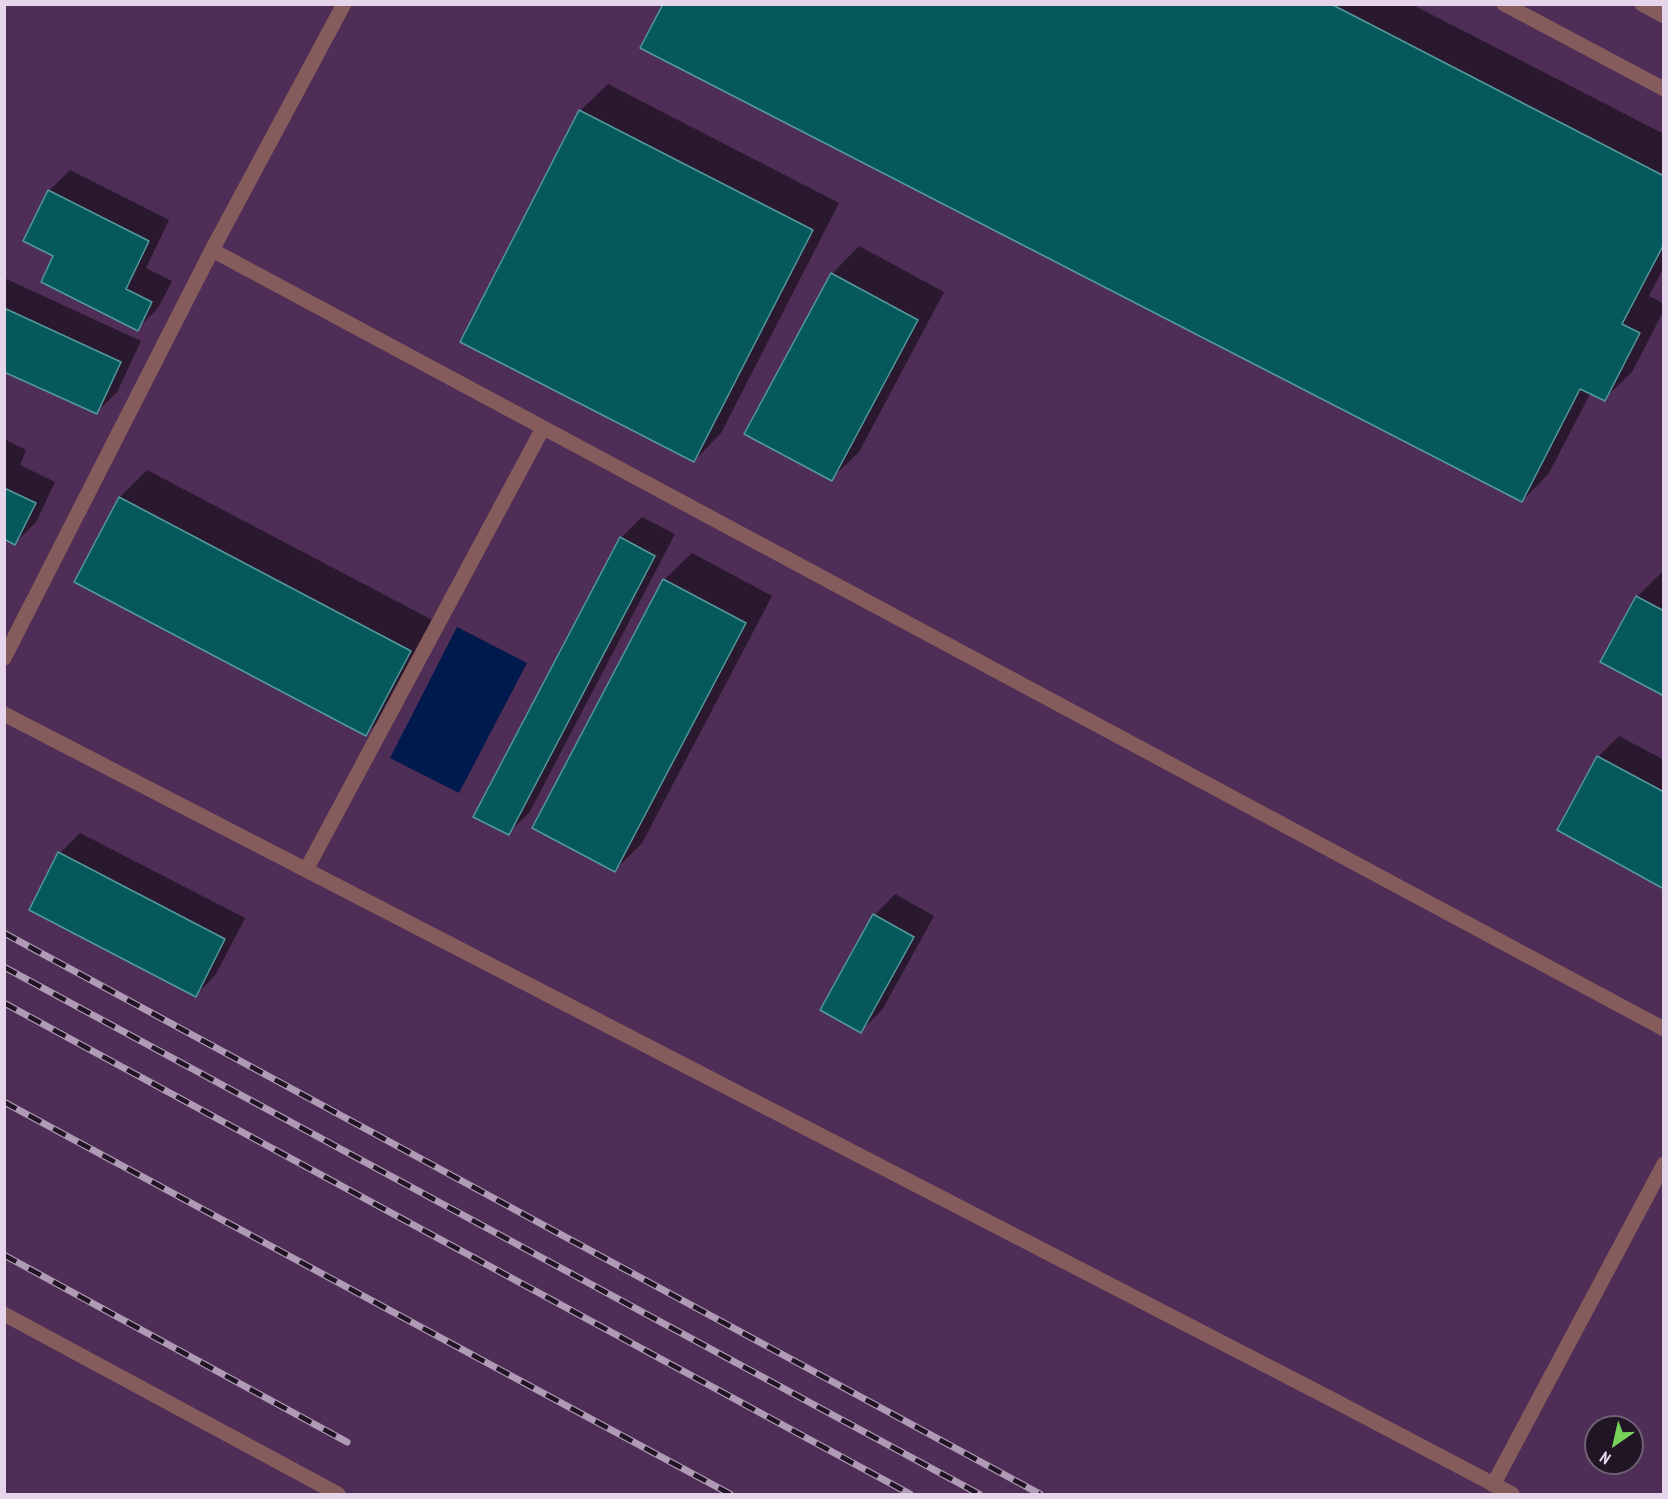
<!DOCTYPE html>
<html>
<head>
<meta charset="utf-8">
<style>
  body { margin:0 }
  #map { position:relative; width:1668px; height:1499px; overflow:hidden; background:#412548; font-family:"PT Sans Narrow",sans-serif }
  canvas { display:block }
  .frame { position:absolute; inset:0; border:6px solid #e5d4ea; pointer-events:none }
  .north { position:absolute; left:1584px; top:1415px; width:60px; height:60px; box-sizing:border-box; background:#211424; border:2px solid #6f6173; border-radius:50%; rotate:214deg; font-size:16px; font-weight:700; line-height:24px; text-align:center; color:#e5d4ea }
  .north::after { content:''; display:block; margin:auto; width:21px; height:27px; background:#76d25a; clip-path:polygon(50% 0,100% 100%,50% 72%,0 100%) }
</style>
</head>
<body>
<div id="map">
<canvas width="1668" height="1499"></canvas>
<div class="frame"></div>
<div class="north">N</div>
</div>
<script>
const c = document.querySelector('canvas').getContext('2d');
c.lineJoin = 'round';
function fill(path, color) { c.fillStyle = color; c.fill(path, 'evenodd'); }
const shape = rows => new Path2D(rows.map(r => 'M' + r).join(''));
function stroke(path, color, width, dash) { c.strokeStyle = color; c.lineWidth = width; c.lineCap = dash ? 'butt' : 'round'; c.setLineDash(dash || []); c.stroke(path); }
const built = shape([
  [5,5,1663,5,1663,1494,5,1494],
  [1596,1427,1632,1427,1632,1463,1596,1463]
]);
const water = shape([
  [457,627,527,663,459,793,390,758]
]);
const shadow = shape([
  [665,4,1411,4,1664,134,1664,267,1649,296,1664,304,1664,310,1632,372,1604,399,1591,392,1549,473,1522,501],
  [608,84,839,203,721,433,694,461,580,111],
  [70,170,169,220,146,268,172,281,158,308,137,329,49,191],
  [859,246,944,292,859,452,831,479,832,274],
  [4,278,141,341,117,392,97,412,4,370],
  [4,439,26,450,20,465,55,482,36,522,15,543,4,538],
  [147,470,438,623,393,707,366,734,76,581,120,497],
  [642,517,675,534,529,813,508,833,621,538],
  [692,553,772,596,642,843,615,870,664,580],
  [1664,570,1664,694,1637,597],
  [1619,736,1664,760,1664,887,1559,830,1599,756],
  [80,833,245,918,216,974,196,995,60,853],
  [895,894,934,916,882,1010,861,1031,875,915]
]);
const building = shape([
  [663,4,1331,4,1664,176,1664,244,1622,324,1640,333,1605,401,1580,389,1522,502,640,48,663,4],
  [579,110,813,230,694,462,460,342,579,110],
  [48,190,149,241,126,289,152,302,138,331,41,282,53,256,23,241,48,190],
  [831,273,918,320,832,481,744,434,831,273],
  [4,308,121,362,97,414,4,372,4,308],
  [4,488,36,503,15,545,4,539,4,488],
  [119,497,411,651,366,736,74,582,119,497],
  [620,537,655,556,509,835,473,817,620,537],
  [663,579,746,623,615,872,532,828,663,579],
  [1636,596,1664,611,1664,696,1600,662,1636,596],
  [1597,756,1664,792,1664,889,1557,830,1597,756],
  [58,852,225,939,196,997,29,910,58,852],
  [873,914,914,937,861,1033,820,1010,873,914]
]);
const minor = shape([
  [1504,4,1664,89],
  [1642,4,1664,16],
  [212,250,1664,1029],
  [4,658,212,250,344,4],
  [4,714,1337,1402,1512,1494],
  [306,870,543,428],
  [4,1314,338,1494],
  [1493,1485,1664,1164]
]);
const rail = shape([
  [4,933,1040,1494],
  [4,967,979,1494],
  [4,1003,910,1494],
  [4,1102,730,1494],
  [4,1255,347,1442]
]);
fill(built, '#4e2d56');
fill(water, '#001a4d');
fill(shadow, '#0007');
fill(building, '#05595c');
stroke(building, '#549a9d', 1.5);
stroke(minor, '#865b5b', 15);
stroke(rail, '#af9bb5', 7);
stroke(rail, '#211424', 4.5, [14]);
</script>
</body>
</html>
